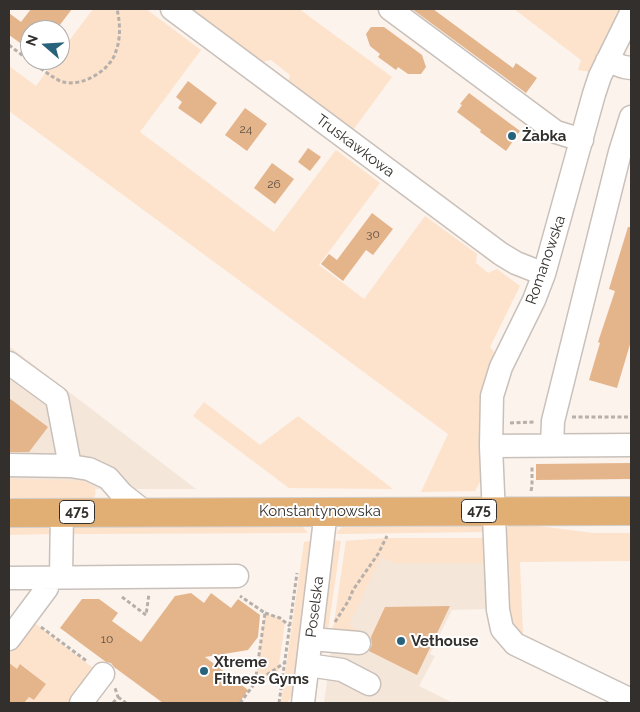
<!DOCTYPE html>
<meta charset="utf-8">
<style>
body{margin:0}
#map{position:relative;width:640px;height:712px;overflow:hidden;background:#fcf3ec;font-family:Raleway,sans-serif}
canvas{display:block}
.frame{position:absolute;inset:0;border:10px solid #322f2c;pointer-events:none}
.north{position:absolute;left:20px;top:20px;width:50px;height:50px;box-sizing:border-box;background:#fff;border:1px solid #adacab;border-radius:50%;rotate:289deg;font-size:14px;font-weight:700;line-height:20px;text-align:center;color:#322f2c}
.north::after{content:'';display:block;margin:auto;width:18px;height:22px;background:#28637b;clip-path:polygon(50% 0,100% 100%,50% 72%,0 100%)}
</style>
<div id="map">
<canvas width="640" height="712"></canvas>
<div class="frame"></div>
<div class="north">N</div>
</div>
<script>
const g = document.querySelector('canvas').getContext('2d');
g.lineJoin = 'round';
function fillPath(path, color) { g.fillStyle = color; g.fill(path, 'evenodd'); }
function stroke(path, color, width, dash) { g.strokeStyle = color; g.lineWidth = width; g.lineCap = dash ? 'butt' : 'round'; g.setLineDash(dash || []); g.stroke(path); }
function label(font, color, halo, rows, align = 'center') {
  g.font = font + ' Raleway,sans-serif'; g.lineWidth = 4; g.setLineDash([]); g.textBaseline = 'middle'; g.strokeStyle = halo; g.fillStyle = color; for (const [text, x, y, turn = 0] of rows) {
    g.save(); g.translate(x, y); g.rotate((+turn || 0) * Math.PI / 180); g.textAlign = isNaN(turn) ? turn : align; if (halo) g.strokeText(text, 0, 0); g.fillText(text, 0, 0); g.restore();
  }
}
fillPath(new Path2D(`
 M9,346L196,489H9Z
 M389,538H486L489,609L452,610L430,654L435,656L419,686L453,703H324L346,541Z`), '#f5e6da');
fillPath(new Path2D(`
 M93,9H146L201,50L140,132L274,232L336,150L380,183L319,265L364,299L425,216L477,254L476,263L488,273L497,269L520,286L490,347L497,356L482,475L480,482L475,491L421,492L448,434L9,111V66L36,86L55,60H60V53Z
 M191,9H299L392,77L353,130L288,82L290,75L271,60L262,62Z
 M514,9H621L591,72L578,70L581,60Z
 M204,402L260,445L298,416L393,489L289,488L193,416Z
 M9,479L83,481C94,485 100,490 92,501L9,503Z
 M9,520L47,526L52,534L9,535Z
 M82,522H297L303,527L308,533L68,534L74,527Z
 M480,523L484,526L486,530L483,532L338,534L336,533L344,525Z
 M513,525H530L593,533H631V561L520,562L523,634L514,627L508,621L505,529L509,526Z
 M389,538H486L487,563H394L381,557L349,625L358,630L354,633L331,632L334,623L346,541Z
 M333,540L341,541L328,630L324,627L322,621Z
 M310,541L312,542V546L292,695C290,700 287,705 281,702L304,542Z
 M265,613L280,618L285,622L276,687L257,672Z
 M33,622L93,668L94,675L73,703H24L29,697L34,700L46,684L21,664L17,669L9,671V644Z`), '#fde2cc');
fillPath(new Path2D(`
 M31,9H72L56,30H30V50L9,35V13L21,22Z
 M412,9H433L513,68L516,63L537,78L526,93Z
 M371,27H384L422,55L426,67L421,74H408L398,67L396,70L378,57L380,54L370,46L366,34Z
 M188,81L217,103L201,124L178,108L182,102L176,97Z
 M469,93L520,131L506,151L480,132L481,130L457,112L462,105L460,104Z
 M245,108L267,124L247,151L225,135Z
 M308,148L321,157L310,171L298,162Z
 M272,163L294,179L275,204L254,188Z
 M372,213L393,229L373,255L366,250L343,281L321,264L329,254L337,260Z
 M628,227H631V341L617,388L589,380L600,343L598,342L615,291L609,289Z
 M9,398L48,427L29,452H9Z
 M631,463V479L536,480V464Z
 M191,593L204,603L211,593L231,608L238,599L260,615L258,637L248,650L205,657L248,690L239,703H163L114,667L111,663L106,662L60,628L82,599H99L118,613L112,621L141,642L175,596Z
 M450,606L417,675L369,651L372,645L371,637L385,607Z
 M9,663L17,669L20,664L46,684L34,700L29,697L24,703H9Z`), '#e4b48b');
const minor = new Path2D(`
 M172,9L501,254L516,263L544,274
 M390,9L556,132L582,140
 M631,13L600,76L594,94L544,274L534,300L501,367L492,396L491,446L498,610L502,629L515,644L631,700
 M607,61L624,67L631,68
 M9,363L57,398L70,466
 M552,445L553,421L600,232L620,152L631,117
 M491,446L631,445
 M9,465L70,466L89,469L108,478L122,494L145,512
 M61,577L62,512
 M9,578L237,576
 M9,639L47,588V578
 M311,639L359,643
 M308,665L342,670L369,684
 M81,703L103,674
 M303,703L326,511`);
const major = new Path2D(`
 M9,513L631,511`);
stroke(minor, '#c9c0ba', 25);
stroke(major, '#d2d1d1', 30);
stroke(new Path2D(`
 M9,45C23,56 38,67 53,77C56,78 60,82 63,82C83,87 111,70 116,51C121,38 120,22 117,9
 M572,417H631
 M510,423L534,422
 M531,491L532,486V465
 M122,597L146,615L149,594
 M265,613L280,618L290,626
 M335,622L349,600L353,590L378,554L387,536
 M41,627L88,662
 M256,682L286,662
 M118,697L126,703
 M113,703L118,697L115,688
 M240,703L255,683L265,613L240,596
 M279,703L297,573`), '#b7b0aa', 3, [4, 2.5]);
stroke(minor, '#fff', 22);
stroke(major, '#e1ae73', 28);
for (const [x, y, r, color] of [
 [512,136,5,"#28637b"],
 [401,641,5,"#28637b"],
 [204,671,5,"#28637b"]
]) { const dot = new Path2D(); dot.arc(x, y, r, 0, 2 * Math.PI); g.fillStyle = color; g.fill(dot); stroke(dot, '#fff', 2); }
label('12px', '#5e5044', null, [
 ["24",246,129],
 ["26",274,184],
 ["30",373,234],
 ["10",107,639]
]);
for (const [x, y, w] of [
 [479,511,35],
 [77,512,35]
]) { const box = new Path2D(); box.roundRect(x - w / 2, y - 11.5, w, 23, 4); g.fillStyle = '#fff'; g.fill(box); stroke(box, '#322f2c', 1); }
label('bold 14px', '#322f2c', null, [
 ["475",479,511],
 ["475",77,512]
]);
label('bold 15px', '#322f2c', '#fff', [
 ["Żabka",522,136],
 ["Vethouse",411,641],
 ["Xtreme",214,662],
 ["Fitness Gyms",214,679]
], 'left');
label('15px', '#322f2c', '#fff', [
 ["Truskawkowa",355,146,37],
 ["Romanowska",546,260,-71],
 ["Konstantynowska",320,511],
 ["Poselska",315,607,-83]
]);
</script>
